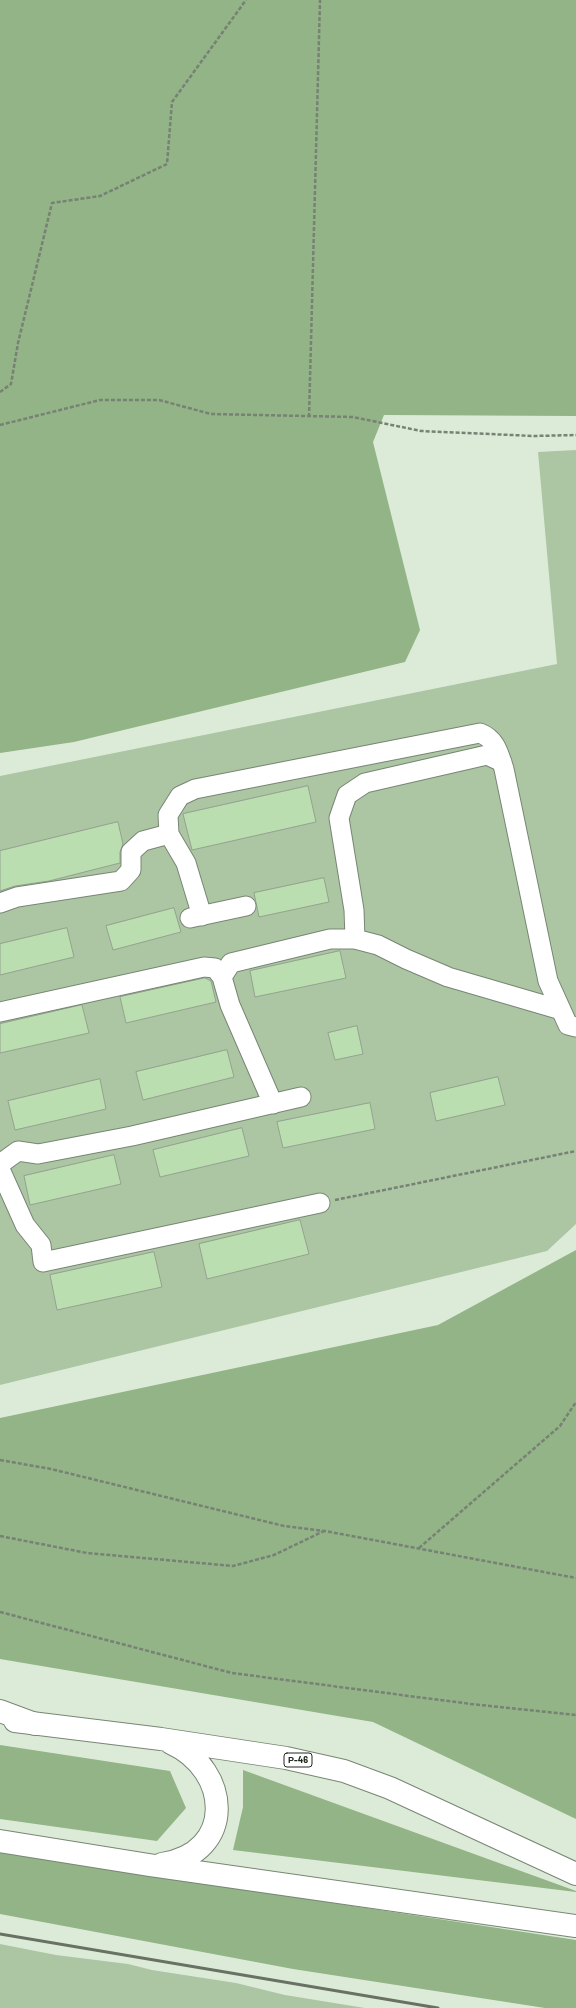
<!DOCTYPE html>
<meta charset="utf-8">
<style>
body{margin:0}
canvas{display:block;background:#dcebd7}
</style>
<canvas width="576" height="2008"></canvas>
<script>
const g = document.querySelector('canvas').getContext('2d');
g.lineJoin = 'round';
function fillPath(path, color) { g.fillStyle = color; g.fill(path, 'evenodd'); }
function stroke(path, color, width, dash) { g.strokeStyle = color; g.lineWidth = width; g.lineCap = dash ? 'butt' : 'round'; g.setLineDash(dash || []); g.stroke(path); }
function label(font, color, halo, rows, align = 'center') {
  g.font = font + ' Barlow,sans-serif'; g.lineWidth = 4; g.setLineDash([]); g.textBaseline = 'middle'; g.strokeStyle = halo; g.fillStyle = color; for (const [text, x, y, turn = 0] of rows) {
    g.save(); g.translate(x, y); g.rotate((+turn || 0) * Math.PI / 180); g.textAlign = isNaN(turn) ? turn : align; if (halo) g.strokeText(text, 0, 0); g.fillText(text, 0, 0); g.restore();
  }
}
fillPath(new Path2D(`
 M576,450V1224L547,1251L0,1385V776L557,664L538,452Z
 M0,1944L56,1955L128,1964L152,1970L236,1983L285,1995L365,2008H0Z`), '#acc6a4');
fillPath(new Path2D(`
 M0,0H576V416L384,415L373,442L420,630L405,662L74,742L0,753Z
 M576,1250V1819L373,1722L0,1659V1418L438,1325Z
 M0,1745L170,1771L186,1808L157,1841L0,1819Z
 M243,1770L576,1891V1892L233,1850L243,1807Z
 M0,1852L576,1940V2008H545L293,1969L0,1914Z`), '#92b487');
const building = new Path2D(`
 M308,786L316,822L192,850L183,814Z
 M118,822L123,844L120,852V863L49,881L15,886L0,891V851Z
 M324,878L329,902L259,917L254,893Z
 M174,908L181,932L113,950L106,926Z
 M67,928L74,957L0,975V944Z
 M340,951L346,978L255,997L250,971Z
 M205,978L211,981L216,1002L126,1023L120,997Z
 M82,1005L89,1033L0,1053V1024Z
 M357,1026L363,1054L335,1060L328,1033Z
 M227,1050L234,1077L143,1100L136,1072Z
 M498,1077L505,1105L436,1121L430,1093Z
 M100,1079L106,1109L15,1130L8,1101Z
 M370,1103L375,1129L283,1148L277,1122Z
 M242,1128L249,1156L160,1177L153,1150Z
 M114,1155L121,1184L30,1205L24,1176Z
 M300,1220L309,1254L207,1279L199,1244Z
 M154,1252L162,1287L57,1310L50,1275Z`);
fillPath(building, '#badeaf');
stroke(building, '#94a290', 1);
const minor = new Path2D(`
 M0,903L17,897L121,881L131,870V852L143,841L169,834
 M202,916L186,863L169,834L168,815L180,796L195,789L480,733C496,739 499,754 504,769L548,981L568,1025L576,1027
 M190,918L246,906
 M355,939L354,910L339,818L347,795L365,783L487,755L502,762
 M222,977L231,963L330,939H355L378,945L406,959L448,977L561,1010
 M0,1012L204,967L215,968L222,977L230,1005L273,1104
 M0,1164L18,1151L38,1154L132,1136L301,1097
 M0,1169L25,1225L41,1245L43,1262L320,1203`);
const major = new Path2D(`
 M15,1721L161,1739L286,1758L344,1771L390,1788L576,1874
 M0,1841L149,1865L576,1926
 M162,1864C236,1853 231,1770 171,1743`);
const highway = new Path2D(`
 M0,1711L35,1724`);
stroke(minor, '#788674', 21);
stroke(major, '#788674', 24);
stroke(highway, '#788674', 24);
stroke(new Path2D(`
 M0,392L11,384L18,343L52,203L100,196L167,164L172,102L246,0
 M309,417L320,0
 M0,425L100,400H159L211,414L353,417L421,431L534,436L576,435
 M335,1200L576,1151
 M0,1460L51,1469L284,1526L325,1531L576,1578
 M0,1536L87,1553L233,1566L274,1555L324,1531
 M419,1548L560,1426L576,1402
 M0,1612L232,1673L471,1704L576,1715`), '#778174', 2.5, [4, 2]);
stroke(minor, '#fff', 19);
stroke(major, '#fff', 22);
stroke(highway, '#fff', 22);
stroke(new Path2D(`
 M0,1934L438,2008`), '#687164', 3);
for (const [x, y, w] of [
 [298,1760,28]
]) { const box = new Path2D(); box.roundRect(x - w / 2, y - 7, w, 14, 3); g.fillStyle = '#fff'; g.fill(box); stroke(box, '#21271f', 1); }
label('bold 9px', '#21271f', null, [
 ["Р-46",298,1760]
]);
</script>
